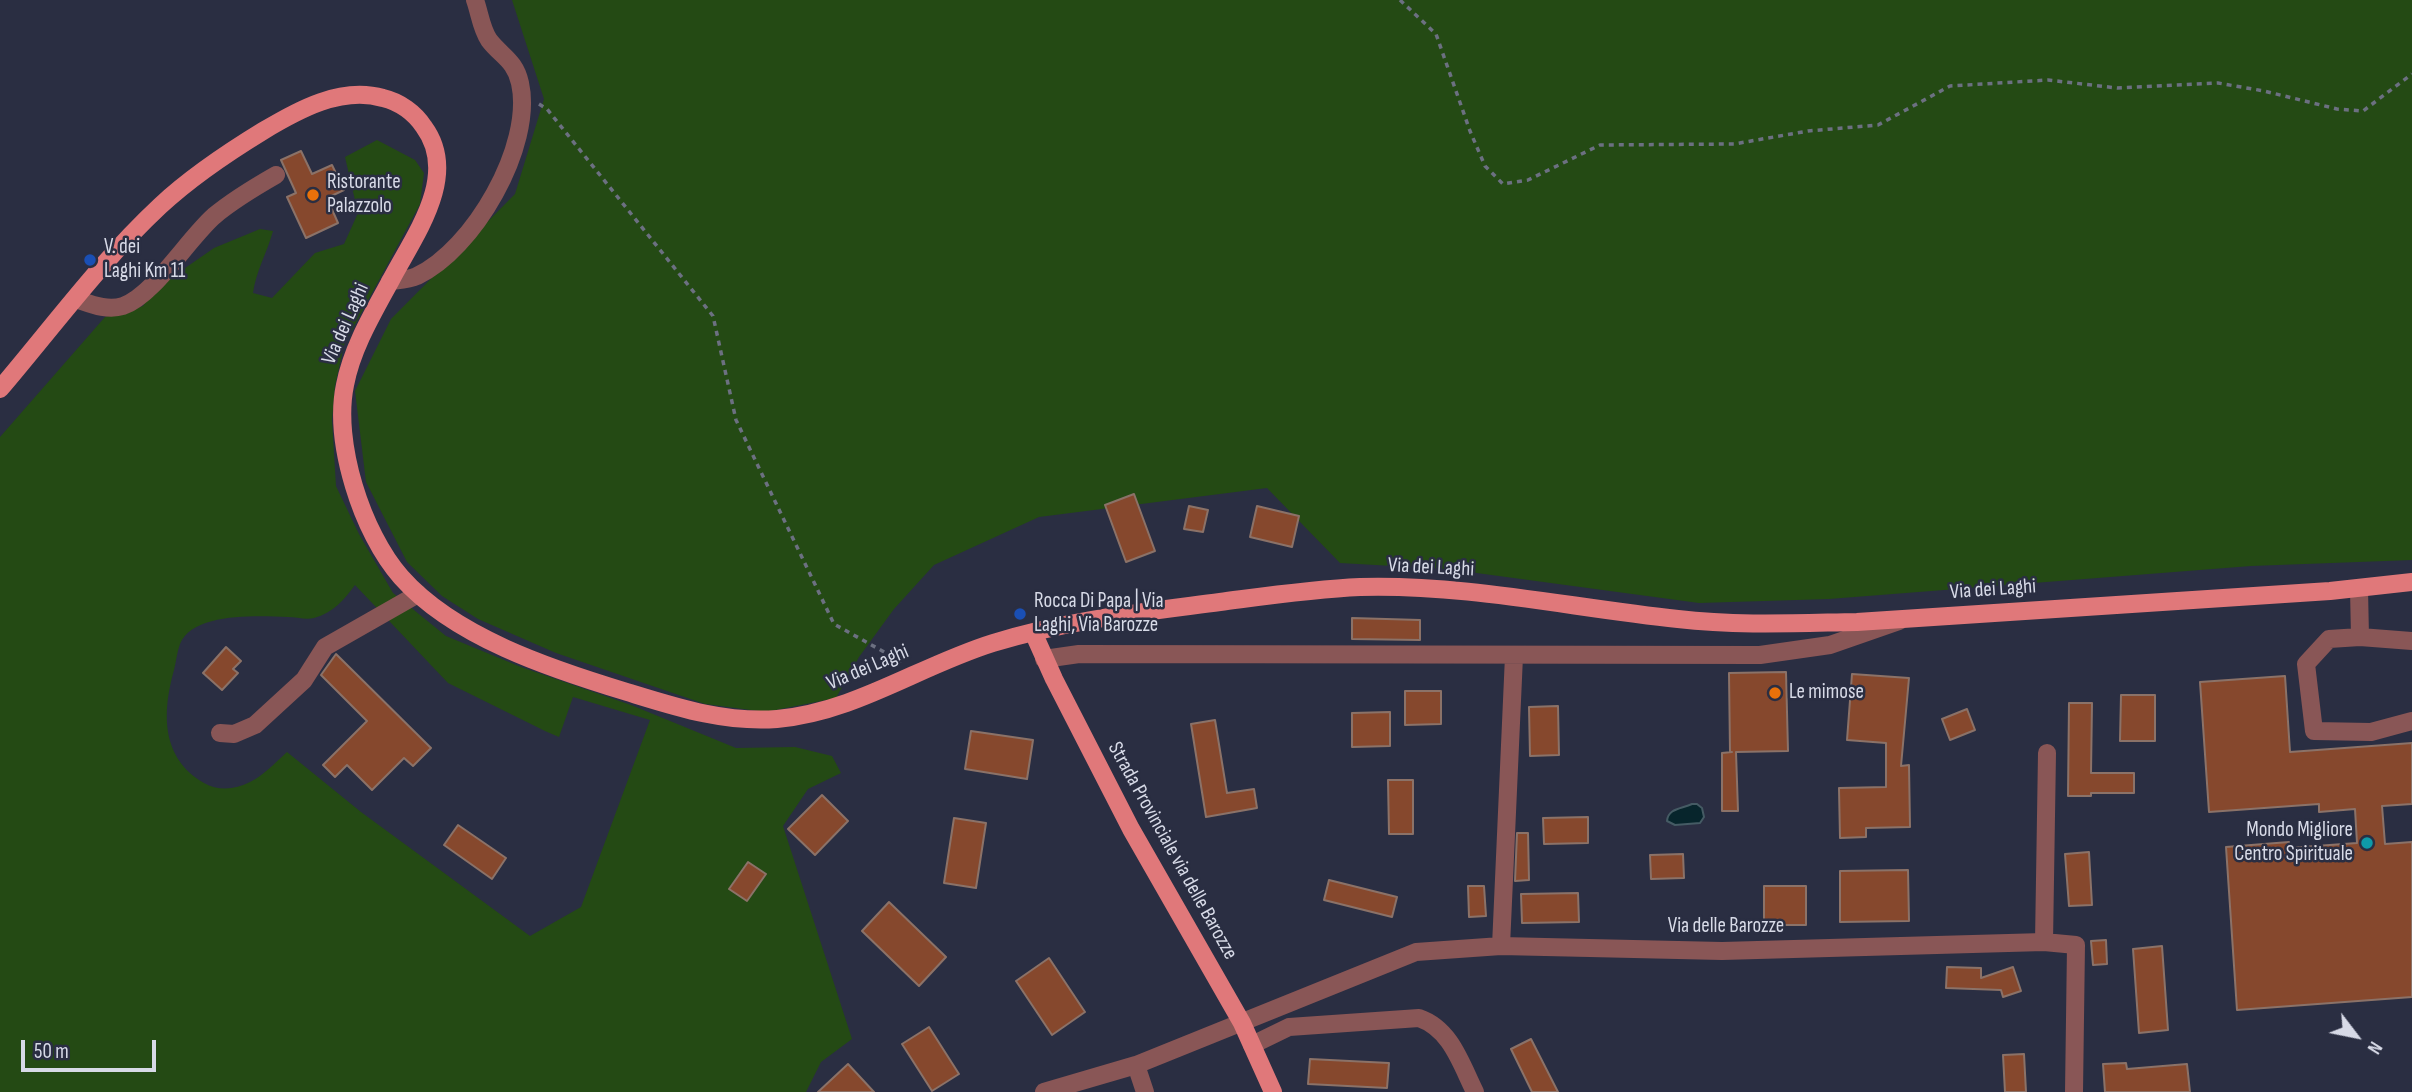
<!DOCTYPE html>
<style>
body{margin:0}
#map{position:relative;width:2412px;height:1092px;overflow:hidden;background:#2a2e42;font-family:"Sofia Sans Condensed",sans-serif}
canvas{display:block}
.north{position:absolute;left:2321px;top:1001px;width:70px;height:70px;-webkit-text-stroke:5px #2a2e42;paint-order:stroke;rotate:122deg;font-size:19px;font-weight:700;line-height:28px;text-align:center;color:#d7dae7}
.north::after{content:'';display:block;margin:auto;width:24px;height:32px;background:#d7dae7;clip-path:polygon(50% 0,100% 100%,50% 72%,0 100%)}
.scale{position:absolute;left:21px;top:1040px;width:135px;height:32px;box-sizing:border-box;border:4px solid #d7dae7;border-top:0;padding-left:9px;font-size:21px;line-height:24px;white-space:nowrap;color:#d7dae7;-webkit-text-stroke:5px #2a2e42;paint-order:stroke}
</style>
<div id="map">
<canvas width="2412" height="1092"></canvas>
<div class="north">N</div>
<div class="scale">50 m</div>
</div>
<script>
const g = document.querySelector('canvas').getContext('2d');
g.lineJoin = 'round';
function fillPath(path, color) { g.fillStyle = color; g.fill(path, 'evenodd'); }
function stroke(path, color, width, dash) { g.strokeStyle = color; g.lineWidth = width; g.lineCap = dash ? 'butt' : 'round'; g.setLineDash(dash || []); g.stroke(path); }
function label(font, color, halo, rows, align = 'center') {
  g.font = font + ' "Sofia Sans Condensed",sans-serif'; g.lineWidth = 5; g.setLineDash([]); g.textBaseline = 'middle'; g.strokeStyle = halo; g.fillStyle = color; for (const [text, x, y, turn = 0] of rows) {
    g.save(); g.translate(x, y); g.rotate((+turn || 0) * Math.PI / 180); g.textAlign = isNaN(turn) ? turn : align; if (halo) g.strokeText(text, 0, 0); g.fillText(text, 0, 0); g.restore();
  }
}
fillPath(new Path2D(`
 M512,0H2412V560L2251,566L1829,599L1699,603L1447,569L1340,563L1267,488L1039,517L934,565L894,609L859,657L836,698L766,712L705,704L556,653L478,619L442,596L407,562L366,482L355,391L391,319L515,194L544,99Z
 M377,140L415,160L424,173L420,204L344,345L335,386L332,420L336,486L359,534L393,593L446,636L521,667L631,705L736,748L795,747L832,756L841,773L808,789L783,826L852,1039L821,1062L806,1092H0V437L105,317L143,306L152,291L214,248L260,229L273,231C267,253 256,271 253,293L272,298L315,253L344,244L358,213L345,157ZM355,585L448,683L545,731L559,737L573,697L650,720L581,907L530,936L361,812L287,752C275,763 264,775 250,782C235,790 218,791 204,783C161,758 162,713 174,670C176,662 177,652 180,644C193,612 258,616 288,617C296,617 306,620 314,618C333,613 344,600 355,585Z`), '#244a14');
const water = new Path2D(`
 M1692,804H1697L1702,808L1704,817L1700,823L1675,825L1667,821C1668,808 1682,809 1692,804Z`);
fillPath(water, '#07252c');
stroke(water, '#455b64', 2);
const building = new Path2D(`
 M301,151L312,174L332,165L344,190L327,198L338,223L306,238L287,197L296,193L281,160Z
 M1134,494L1155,551L1126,562L1105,505Z
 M1189,506L1208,510L1203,532L1184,529Z
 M1257,506L1299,516L1292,547L1250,537Z
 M1352,618L1420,620V640L1352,639Z
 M226,647L241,661L233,669L238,673L222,690L203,673Z
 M336,654L431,748L413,766L404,758L372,790L347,765L335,777L323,765L367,721L321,675Z
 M1786,672L1788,751L1736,752L1738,811H1722V753L1732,752H1730L1729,673Z
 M1852,674L1909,678L1901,766L1909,765L1910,827L1866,828V837L1840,838L1839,788L1886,787V743L1847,740Z
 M2285,676L2290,752L2412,743V804L2382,806L2385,844L2412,842V997L2237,1010L2226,847L2289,842V848L2357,843L2355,809L2319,812V804L2209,812L2200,682Z
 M1405,691H1441V724L1405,725Z
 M2121,695H2155V741H2120Z
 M2069,703H2092L2091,773H2134V793H2091V796H2068Z
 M1558,706L1559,755L1530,756L1529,707Z
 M1967,709L1975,730L1950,740L1942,719Z
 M1390,712V746L1352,747V713Z
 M1215,720L1227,793L1254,789L1257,808L1206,817L1191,724Z
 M971,731L1033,740L1027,779L965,769Z
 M1388,780H1413V834H1389Z
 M822,795L848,821L815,855L788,829Z
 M1588,817V843L1544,844L1543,818Z
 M954,818L986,823L976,888L944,883Z
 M458,825L506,858L492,879L444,845Z
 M1517,833H1528L1529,880L1515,881Z
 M2089,852L2092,905L2069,906L2065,854Z
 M1683,854L1684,878L1651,879L1650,855Z
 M748,862L766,874L747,901L729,889Z
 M1908,870L1909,921L1840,922V871Z
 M1329,880L1397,897L1392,917L1324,900Z
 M1468,886H1484L1486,916L1469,917Z
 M1764,886H1806V925H1764Z
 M1578,893L1579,922L1522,923L1521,894Z
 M889,902L946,957L919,986L862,931Z
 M2106,940L2107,964L2093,965L2091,941Z
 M2162,946L2168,1030L2139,1033L2133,949Z
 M1049,958L1085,1012L1052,1035L1016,981Z
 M1947,967L1981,968V978L2013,967L2021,991L2003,997L2001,990L1946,988Z
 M929,1027L959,1074L932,1091L902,1044Z
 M1531,1039L1558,1092H1532L1511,1049Z
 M2024,1054L2026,1092H2005L2003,1055Z
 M1310,1059L1389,1063L1387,1088L1308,1084Z
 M2126,1063L2127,1069L2187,1064L2190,1092H2105L2103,1064Z
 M848,1064L874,1092H818Z`);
fillPath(building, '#86482d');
stroke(building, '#8b7268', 2);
stroke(new Path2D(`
 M1400,0L1436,34L1470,131L1485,166L1503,184L1528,180L1600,145L1734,144L1808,131L1878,125L1950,86L2048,80L2117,88L2218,83L2264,91L2337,109L2363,111L2412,74
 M539,104L547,109L713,316L736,420L834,624L902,662`), '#6c7081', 3.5, [5, 5]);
stroke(new Path2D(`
 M390,281C399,280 409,280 417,276C473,250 534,146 520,83C515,60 501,56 489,40C481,28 480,14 475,0
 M76,299C91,304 107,311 123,306C153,296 188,239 214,216C233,200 255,187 276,175
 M2359,589L2360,637
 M2412,641L2360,637L2329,639L2306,664L2314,731L2371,732L2412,721
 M1044,659L1079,654L1760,655L1830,645L1899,621
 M220,733L234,734L255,725L304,680L325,647L418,594
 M2044,942L2047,753
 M1501,946L1514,656
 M1252,1045L1289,1027L1419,1018C1451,1029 1461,1064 1475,1092
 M1044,1092L1136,1065
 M1145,1092L1136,1065L1416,952L1501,946L1722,951L2044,942L2076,945L2074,1092`), '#895656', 18);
stroke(new Path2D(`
 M0,389C52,328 101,261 160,206C191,177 227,153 263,131C298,110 341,86 383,98C400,102 415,113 424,127C460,176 414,236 391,280C373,313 352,348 345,385C333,442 362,533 401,577C454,637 551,669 627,692C676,707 724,723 777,719C855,712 919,666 993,643C1066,620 1144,612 1220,602C1266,596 1313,589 1360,587C1467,584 1572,608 1678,619C1738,626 1798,623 1857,622L2330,591L2412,582
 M1033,632L1054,679L1131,829L1242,1023L1273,1092`), '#e0787a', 18);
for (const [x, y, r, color] of [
 [313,195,7,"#e8710a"],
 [90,260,7,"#1a4fb4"],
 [1020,614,7,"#1a4fb4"],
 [1775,693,7,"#e8710a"],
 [2367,843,7,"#0f9aa8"]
]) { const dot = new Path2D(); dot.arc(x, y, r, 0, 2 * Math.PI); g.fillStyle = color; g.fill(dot); stroke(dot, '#2a2e42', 2.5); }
label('21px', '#d7dae7', '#2a2e42', [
 ["Ristorante",327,183],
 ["Palazzolo",327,207],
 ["V. dei",104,248],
 ["Laghi Km 11",104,272],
 ["Rocca Di Papa | Via",1034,602],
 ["Laghi, Via Barozze",1034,626],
 ["Le mimose",1789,693],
 ["Mondo Migliore",2353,831,"right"],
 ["Centro Spirituale",2353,855,"right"]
], 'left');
label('21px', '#d7dae7', '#2a2e42', [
 ["Via dei Laghi",346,324,-66],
 ["Via dei Laghi",1431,568,3],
 ["Via dei Laghi",1993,590,-4],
 ["Via dei Laghi",868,668,-23],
 ["Strada Provinciale via delle Barozze",1172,851,61],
 ["Via delle Barozze",1726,927]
]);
</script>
